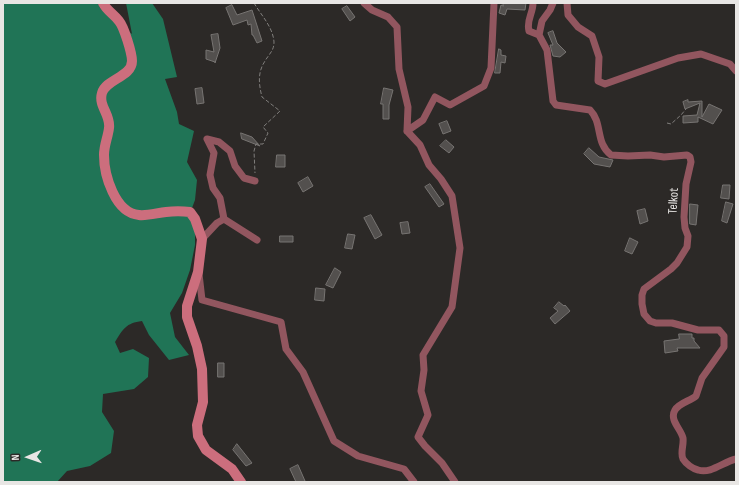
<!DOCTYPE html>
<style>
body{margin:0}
#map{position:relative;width:739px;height:485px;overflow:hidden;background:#2c2927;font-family:"Sofia Sans Condensed",sans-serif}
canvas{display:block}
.frame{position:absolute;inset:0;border:4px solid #e8e6e4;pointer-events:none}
.north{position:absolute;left:8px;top:437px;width:40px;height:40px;-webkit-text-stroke:3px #2c2927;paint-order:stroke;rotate:268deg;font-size:11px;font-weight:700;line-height:16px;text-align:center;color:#e8e6e4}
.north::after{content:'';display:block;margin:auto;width:14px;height:18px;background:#e8e6e4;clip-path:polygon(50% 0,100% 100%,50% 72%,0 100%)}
</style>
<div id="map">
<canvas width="739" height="485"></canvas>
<div class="frame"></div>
<div class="north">N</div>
</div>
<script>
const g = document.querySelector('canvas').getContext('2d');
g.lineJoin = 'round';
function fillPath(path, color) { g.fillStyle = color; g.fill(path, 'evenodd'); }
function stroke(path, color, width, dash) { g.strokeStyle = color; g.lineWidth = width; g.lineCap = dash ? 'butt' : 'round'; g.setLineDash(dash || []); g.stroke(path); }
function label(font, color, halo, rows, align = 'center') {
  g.font = font + ' "Sofia Sans Condensed",sans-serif'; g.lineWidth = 3.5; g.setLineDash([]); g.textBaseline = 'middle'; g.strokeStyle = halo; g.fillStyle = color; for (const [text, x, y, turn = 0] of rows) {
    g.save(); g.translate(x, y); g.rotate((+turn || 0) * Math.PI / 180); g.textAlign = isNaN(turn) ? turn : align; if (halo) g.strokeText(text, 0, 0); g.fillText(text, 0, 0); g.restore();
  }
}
fillPath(new Path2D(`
 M3,3H98L100,8L132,34L126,3H152L163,19L177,77L165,79L177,112L179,124L194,131L187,162L197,180L195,200L189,216L195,231V245L190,270L182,293L170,313L175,337L189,355L169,360L149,335L142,321C126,323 123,329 115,342L120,353L133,349L149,358L148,377L134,389L103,394L102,412L114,431L111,453L90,466L67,471L57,482H3Z`), '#207456');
const building = new Path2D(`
 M503,3H526L525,10L507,9L505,15L499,13L501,5L503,6Z
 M232,5L237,15L252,10L262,41L257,43L253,35H252L251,24L248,25L247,20L233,25L226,8Z
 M347,6L355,17L350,21L342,9Z
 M553,31L557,43L566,52L560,57L553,56L550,45H553L548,33Z
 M218,34L220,48L215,63V62L206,59V50L214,52L211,35Z
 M499,49L501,50V55L506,56L505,63L501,62L500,73H495Z
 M202,88L204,103L197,104L195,89Z
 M384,88L393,90L389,105V119H383V104H381Z
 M688,100V102L702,101V117L709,104L722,110L713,124L698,117V122L683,123V116L697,115L700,103L685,109L683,102Z
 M447,121L451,131L443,134L439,124Z
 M241,133L252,137L260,146L242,139Z
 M446,140L454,147L449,153L440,146Z
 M589,148L599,157L613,160L610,167L594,164L584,154Z
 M277,155H285V167H276Z
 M308,177L313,186L303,192L298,183Z
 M430,184L444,204L439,207L425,187Z
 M723,185H730L729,199L721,198Z
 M726,202L733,204L727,223L722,221Z
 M690,204L698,205L696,225L690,224Z
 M645,209L648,221L640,224L637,211Z
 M371,215L382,235L375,239L364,218Z
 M408,222L410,233L402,234L400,223Z
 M348,234L355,235L352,249L345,248Z
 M280,236H293V242H280Z
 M630,238L638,242L632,254L625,251Z
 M335,268L341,272L333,288L326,285Z
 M316,288L325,289L324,301L315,300Z
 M559,302L564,306L565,305L570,311L555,324L550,318L558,311L554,308Z
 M679,334H692V338H694V341L700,348H677L678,351L665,353L664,341L679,339Z
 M218,363H224V377H218Z
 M237,444L252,463L246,466L233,450Z
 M298,465L305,481L302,482H296L290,469Z`);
fillPath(building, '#53504e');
stroke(building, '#777472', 1);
stroke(new Path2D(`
 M254,3C261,15 273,27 274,42C274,51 269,54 265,61C257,73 259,85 262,97L280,111L263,127L268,133L263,144H256L254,151L255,173
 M667,123L671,124L681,115L686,109`), '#817f7d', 1, [4, 2]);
stroke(new Path2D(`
 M364,3L372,10L388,17L397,27L399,69L408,107L407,131
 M533,3C533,14 526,20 529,31L539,35L547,50L553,101L556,105L590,110C603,123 595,143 611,155L628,156L650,155L664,157L687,155L690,157L691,162L686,184L684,217L685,228L688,236L687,247L677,263L671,269L644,289L642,295V304L644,314L650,321L656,323H672L698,330H719L724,336V347L702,378L696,396C690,401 679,403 675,410C669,420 681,429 683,438C684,445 680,453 683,459C686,464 693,469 698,470C711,474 723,462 736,459
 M567,3L568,15L578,27L592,36L599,57L598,81L605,84L678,58L701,54L730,64L736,71
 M539,35L542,21L550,10L553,3
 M224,219L257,240
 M202,239L217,223L224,219L220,198L213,188L210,175L214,153L207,139L219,142L230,151L235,166L244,178L255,181
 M199,274L202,300L281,322L286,349L303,372L334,441L358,456L404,469L414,482
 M455,482L442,463L425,446L418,437L428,415L421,391L424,370L423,355L452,307L460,248L452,196L441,179L429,165L420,145L407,131L423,120L435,97L450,105L484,86L491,68L494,3`), '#92565f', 7);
stroke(new Path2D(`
 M103,3C107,11 114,14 119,21C124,27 132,53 132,61C132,77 106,79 102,93C98,106 111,115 109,128C108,137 104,145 104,155C104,175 115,213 139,215C147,216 157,213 166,212C174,211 182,211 190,212L195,219L202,239L198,272L187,306V317L197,346L202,369L203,402L197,425L198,436L206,450L232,469L241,482`), '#cc6e7d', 10);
label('13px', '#e8e6e4', '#2c2927', [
 ["Telkot",674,201,-87]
]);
</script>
